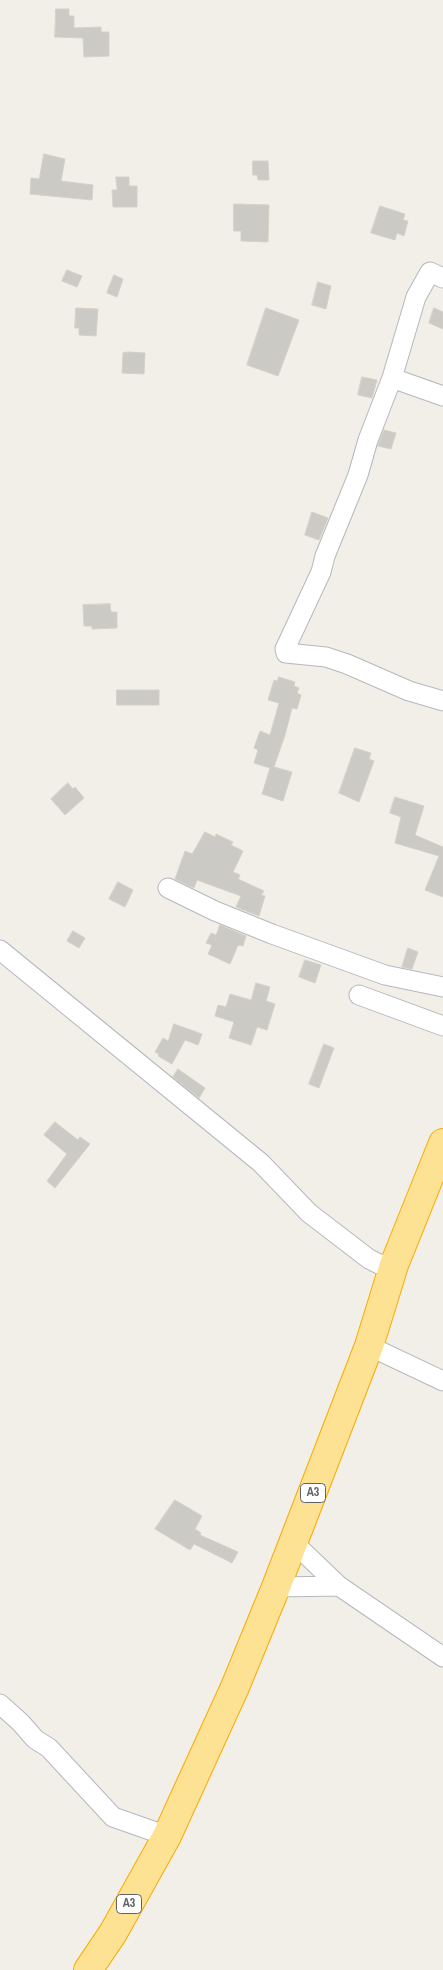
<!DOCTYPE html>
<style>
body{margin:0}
canvas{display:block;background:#f1efe8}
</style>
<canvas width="443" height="1970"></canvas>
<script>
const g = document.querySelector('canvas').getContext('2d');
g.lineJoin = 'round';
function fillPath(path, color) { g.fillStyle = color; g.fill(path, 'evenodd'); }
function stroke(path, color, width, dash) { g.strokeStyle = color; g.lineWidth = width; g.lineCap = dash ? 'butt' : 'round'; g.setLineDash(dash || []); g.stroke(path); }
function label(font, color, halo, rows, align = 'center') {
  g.font = font + ' "Archivo Narrow",sans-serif'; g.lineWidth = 4.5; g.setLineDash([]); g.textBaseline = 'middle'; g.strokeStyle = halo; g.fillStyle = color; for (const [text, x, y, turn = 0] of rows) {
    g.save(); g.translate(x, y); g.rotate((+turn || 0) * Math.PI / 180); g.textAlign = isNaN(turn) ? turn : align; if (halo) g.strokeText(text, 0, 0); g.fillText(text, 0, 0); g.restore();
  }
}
const building = new Path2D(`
 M56,9H69V16H74V28L101,27V32H109V56L84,57L83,38L55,37Z
 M44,154L65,159L61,181L93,185L92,200L30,194L31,178L39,179Z
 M253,161H268L269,180H258L257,175H253Z
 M116,177H129V186H137V207H113L112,190H117Z
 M234,204L269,205L268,242L241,241V231H234Z
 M380,206L405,214L403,220L408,221L404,236L397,233L395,240L371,233Z
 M67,270L82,276L77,287L62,281Z
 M114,275L123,279L117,297L107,293Z
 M318,282L331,286L326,309L312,305Z
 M76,308L98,309L96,336L79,335V328H75Z
 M266,308L299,320L278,376L247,365Z
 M434,308L443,312V329L429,323Z
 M129,352L145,353L144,374L122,373L123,353Z
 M362,377L377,380L372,398L358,395Z
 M384,430L396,433L391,449L378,446Z
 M312,512L328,518L319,540L305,535Z
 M110,604L111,612H117V628L92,629V626H84L83,605Z
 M279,677L295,682L294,686L299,688L297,693L301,695L297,709L292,708L285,735L274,767L292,772L283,801L262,794L270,768L254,763L258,750L254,748L260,731L270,735L279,703L268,700L274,680L277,681Z
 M117,690H159V705H117Z
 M355,748L371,753L369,759L374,761L359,802L339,793Z
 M68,783L73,789L75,787L84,798L65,815L51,799Z
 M395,797L424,806L415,835L443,847V897L425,890L439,856L395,843L401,817L390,813Z
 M205,832L215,837L216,834L233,842L231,845L243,851L233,872L240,875L238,879L264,891L261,895L265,896L259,916L236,907L241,896L197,880L194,888L175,879L185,851L192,854Z
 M118,882L133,890L125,907L109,899Z
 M220,925L246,936L243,946L238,945L230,964L208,954L212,945L206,943L211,933L216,935Z
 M73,931L85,938L79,948L67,941Z
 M408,948L418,952L412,969L402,967Z
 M305,960L321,965L315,983L299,977Z
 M256,983L270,987L266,1001L275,1004L267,1030L257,1027L251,1045L229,1038L234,1022L215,1016L218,1005L226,1007L230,994L251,1000Z
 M174,1024L202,1034L198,1045L185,1040L172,1064L158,1056L159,1054L155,1052L163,1038L168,1041Z
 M324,1044L334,1048L319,1088L309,1084Z
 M178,1069L205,1088L199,1098L173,1077Z
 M55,1122L78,1140L80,1137L90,1144L55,1188L47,1181L67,1154L44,1135Z
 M175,1500L202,1516L195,1529L201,1533L200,1535L238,1552L232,1563L194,1544L190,1550L155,1529Z`);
fillPath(building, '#cccac5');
stroke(building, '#d6d1c6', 1);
const minor = new Path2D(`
 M443,278L430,272L416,297L392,378L368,440L358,475L325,556L321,572L285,649L286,653L326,657L347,664L409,691L443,701
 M392,378L443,396
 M168,888L215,911L272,934L385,975L443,987
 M0,950L261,1163L309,1213L369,1259L379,1264L394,1265
 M359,995L443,1026
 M369,1346L443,1381
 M294,1543L339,1586L443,1657
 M276,1587L339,1586
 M0,1704L21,1723L35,1739L49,1748L113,1817L167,1836`);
const highway = new Path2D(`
 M88,1970L113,1933L167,1836L235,1687L276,1587L369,1346L394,1265L443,1143`);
stroke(minor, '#b5b8bc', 21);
stroke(highway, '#f9ab00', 30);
stroke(minor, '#fff', 19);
stroke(highway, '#fde293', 28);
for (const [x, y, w] of [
 [313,1493,25],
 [129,1904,25]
]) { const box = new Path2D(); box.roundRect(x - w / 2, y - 9.5, w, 19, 4); g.fillStyle = '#fff'; g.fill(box); stroke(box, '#5f6368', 1); }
label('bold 12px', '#5f6368', null, [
 ["A3",313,1493],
 ["A3",129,1904]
]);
</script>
